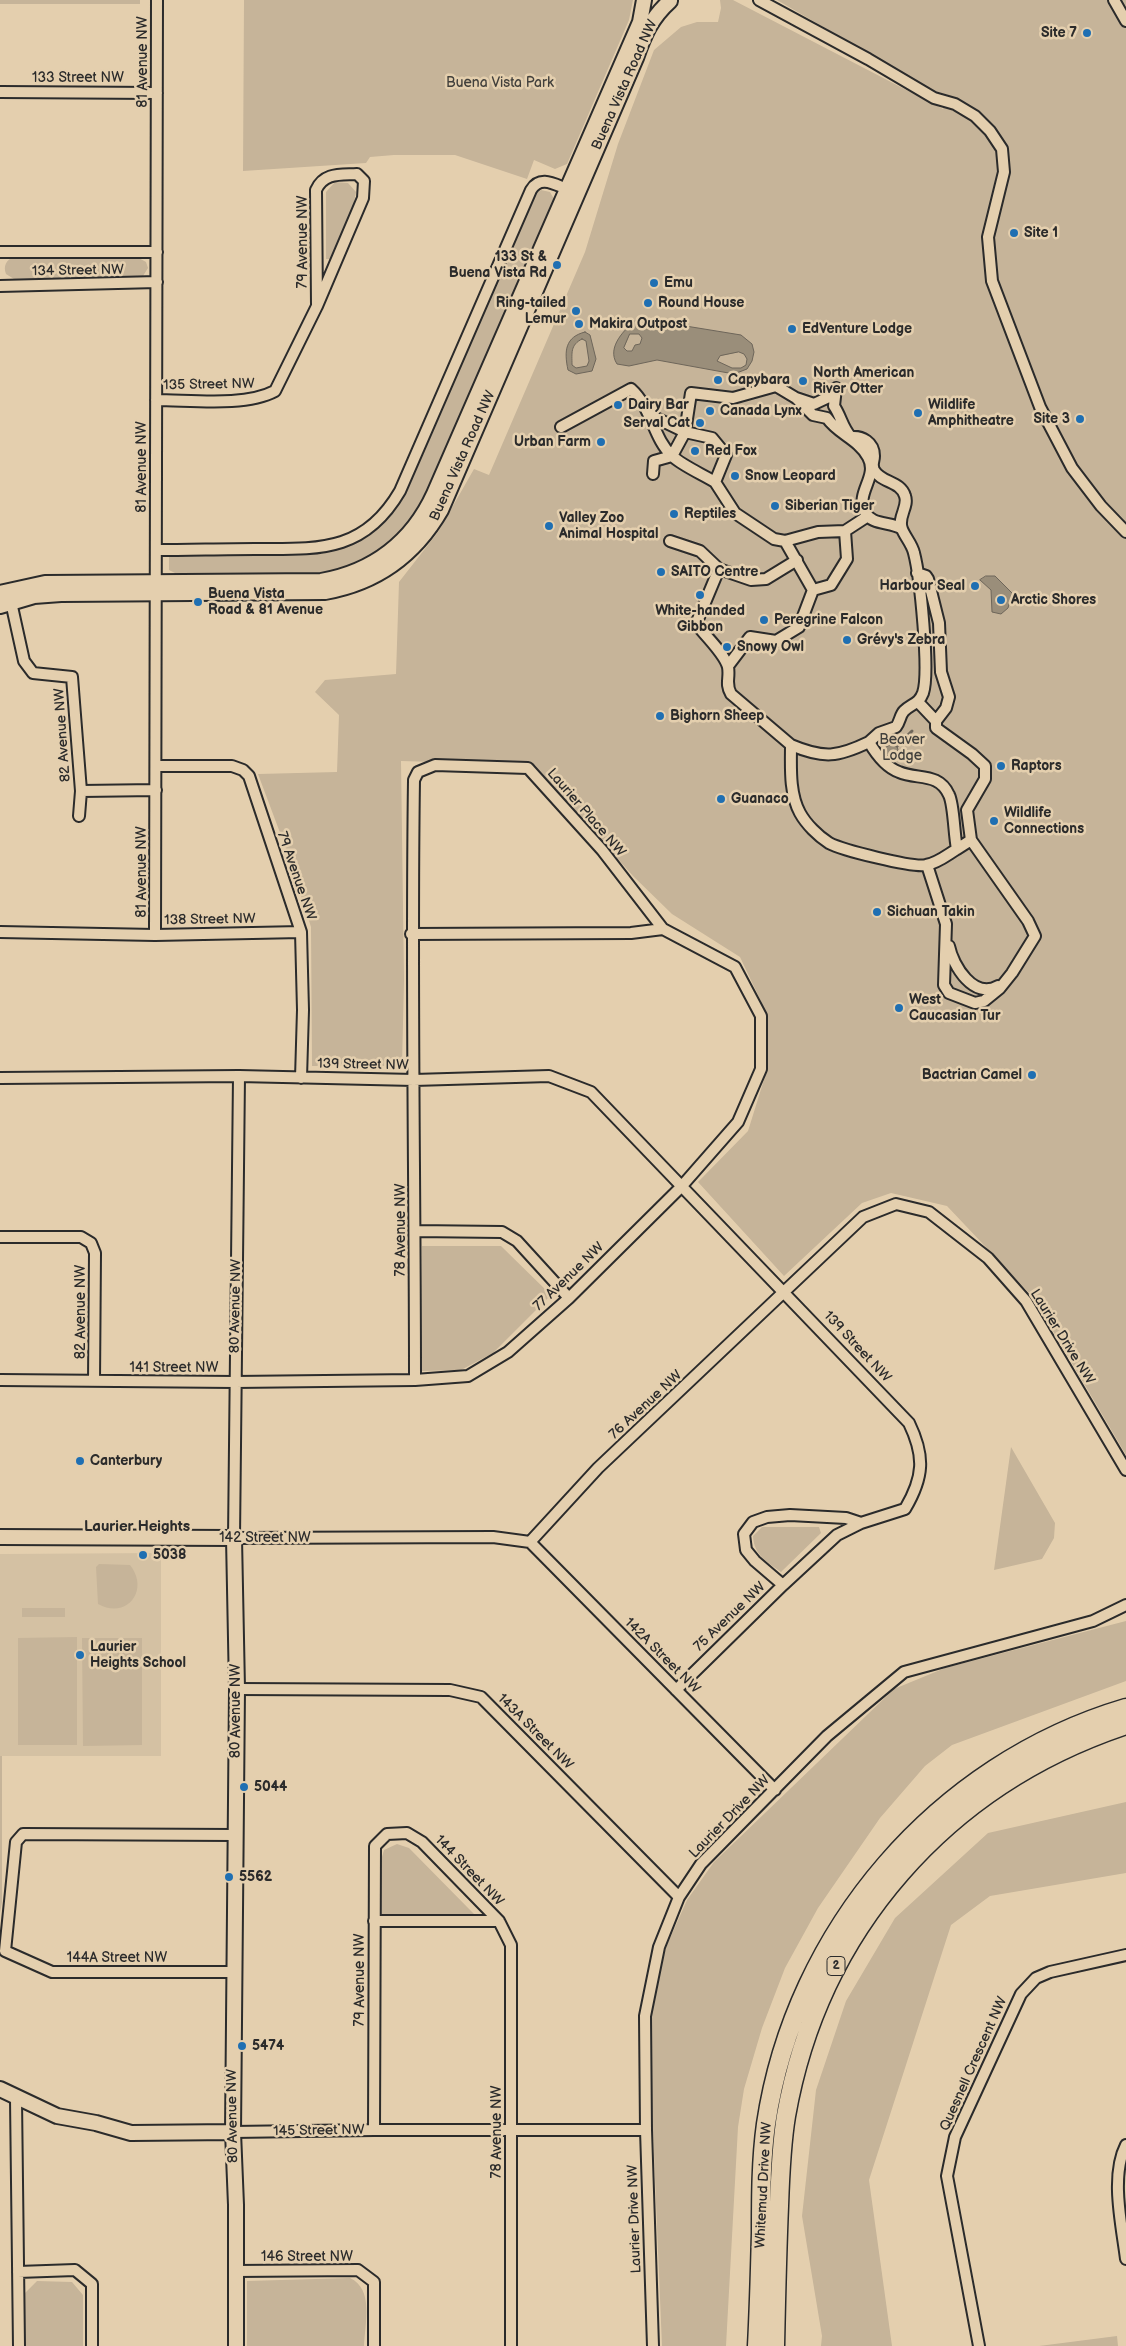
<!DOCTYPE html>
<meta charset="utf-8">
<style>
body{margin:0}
canvas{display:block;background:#e4cfae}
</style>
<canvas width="1126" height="2346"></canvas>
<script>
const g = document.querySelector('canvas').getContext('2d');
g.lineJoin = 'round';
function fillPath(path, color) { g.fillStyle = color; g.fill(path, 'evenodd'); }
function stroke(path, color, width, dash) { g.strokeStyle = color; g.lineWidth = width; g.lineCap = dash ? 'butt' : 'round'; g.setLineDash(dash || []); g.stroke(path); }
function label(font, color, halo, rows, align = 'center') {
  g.font = font + ' "Balsamiq Sans",sans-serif'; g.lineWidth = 5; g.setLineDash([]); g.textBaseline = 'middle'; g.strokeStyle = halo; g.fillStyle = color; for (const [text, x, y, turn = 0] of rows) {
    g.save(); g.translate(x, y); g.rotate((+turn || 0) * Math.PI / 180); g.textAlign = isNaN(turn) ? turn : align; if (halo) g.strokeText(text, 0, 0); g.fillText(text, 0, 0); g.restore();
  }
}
fillPath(new Path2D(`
 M161,1553V1756H0V1554Z`), '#d4c1a3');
fillPath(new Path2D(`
 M0,0H140V4H0Z
 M244,0H633L629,20L567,164L555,169L534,160L527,179L455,155H394L370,157L366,163L243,171Z
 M720,0H733L943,109L945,98L777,0H1126V1455L1033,1297L947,1206L891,1193L862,1203L784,1276L698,1182L748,1131L767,1070V1014L740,957L672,914L633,876L535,765L401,761L404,980L402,1066H312L311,927L285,846L258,774L337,772L339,715L315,692L325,680L396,674L399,582L438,532L474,469L489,475L585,252L618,144L654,50L681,27L697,22H718L721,8Z
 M335,182L348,183L356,192L353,208L332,259H326V192Z
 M541,190L550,192L554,199V205L418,514L382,552L349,569L317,576L175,577V573L169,570V556L172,555L321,554C360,545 387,525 406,490L534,195Z
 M14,257H137L146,262L148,268L143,276L138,278L14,279L6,274C3,266 6,260 14,257Z
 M422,1246H501L551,1295L493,1353L461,1370L422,1371Z
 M1011,1447L1055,1523L1054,1538L1042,1559L994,1570Z
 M762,1527H819L821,1533L781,1572C766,1561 754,1555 753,1536Z
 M99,1564L130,1565C150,1590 127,1620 98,1604L96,1567Z
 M22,1608H65V1617H22Z
 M1126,1621V1681L952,1745L925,1766L880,1818L818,1908L785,1968L762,2028L744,2089L738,2127L726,2346H662L649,2034L655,1986L667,1945L687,1900L714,1862L894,1689L945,1668Z
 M77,1637V1745H18V1638Z
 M82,1638H142V1745L83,1746Z
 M0,1756H2V1902L0,1913Z
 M1126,1802V1873L990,1896L951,1925L869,2180L892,2346H821L822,2336L802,2216L816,2090L846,2001L895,1918L988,1833Z
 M397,1844L409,1848L474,1914L380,1916L382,1857L384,1850Z
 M350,2278C374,2289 365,2323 364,2346H247V2281Z
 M37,2281L72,2282L83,2295V2346H25V2293Z
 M1117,2336L1118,2346H1039Z`), '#c6b499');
const water = new Path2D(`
 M637,319L646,320L651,328H656L661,322L741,335L752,344L754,352L752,361L747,369L734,374L657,360L629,366L617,364C606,347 625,329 637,319ZM630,334H639L642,338L640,344L635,345L632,351H627L624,348ZM739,352L744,354L747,359L746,365L741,368H732L717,361L720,356Z
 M585,332L590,335L596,359L592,371L576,374L568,370C564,351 565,337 585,332ZM582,339L586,341L589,361L587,366L576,368L572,365C572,353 570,345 582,339Z
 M986,576H995L1012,593L1008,608L1001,614L992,612L991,590L980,580Z
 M894,744L897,746L898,750L895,755L887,760L882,754V749Z`);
fillPath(water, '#9a8e7a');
stroke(water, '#6e665a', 1);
stroke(new Path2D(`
 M897,746L912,731`), '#6e665a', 3);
const street = new Path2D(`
 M759,0L868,59L934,98L955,104L975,116L990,131L1002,149L1004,172L988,237L992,281L1040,407L1072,468L1101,506L1126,532
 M1114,0L1126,21
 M0,92L157,93
 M0,252H157
 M0,286L157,282
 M836,388L834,406C841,416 842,427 851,437C862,436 874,442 874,456C874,462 871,464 874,470C881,483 901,481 905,496C909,507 897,517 902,529C905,537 912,544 914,553C920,576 930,672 923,693C919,704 911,704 904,711C900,715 900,722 896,727L879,733L869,742C876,754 885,767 899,772C917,780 939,772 949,795C954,805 954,835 957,849L971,840L967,810L985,779V766L972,754L936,728V721L946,708L949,697L941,672L939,623L928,579L926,576L917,573
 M836,388L831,396L814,404L796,398L813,415L827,418C838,434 858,439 868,457C879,477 855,492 865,512C872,526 891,521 902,529
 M156,400C191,400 245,407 275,391L317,306L363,198L364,181L357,174C341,175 324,172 316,190L317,306
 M650,415L685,432L712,438L726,455L715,482L735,513L774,539L785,541L818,532L845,531
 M561,427L631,389C652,408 653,438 672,456C683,466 702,474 715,482
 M653,474L654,461L672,456L685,432L691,393L733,398L776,386L796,398
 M670,541L700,551L719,569L751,580L766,579L797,560
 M785,541L813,590
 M156,550C189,550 222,549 255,549C318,549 364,553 400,491L531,190C540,175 554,184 567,189
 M719,569L696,624C704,634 725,654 728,667C730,678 725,684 731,694L791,745C791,766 789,793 800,813C806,824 818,836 829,843C842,850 913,868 926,865C938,863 947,855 957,849
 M11,602L24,661L33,673L72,677L81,791L79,816
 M728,666L750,637L776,641L799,627L813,590L831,585L847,559L845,531L868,516
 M918,702L936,721
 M791,745C824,759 838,757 869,742
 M156,766H232L243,770L249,776L301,932L303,1010L301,1078
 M81,791L156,790
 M927,865L946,924L944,985L949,993L975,1003L984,1001L1000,988L1012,973L1035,936L1028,921L971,840
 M0,932L155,935L301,932
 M411,934L631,933L663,929
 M155,935L157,0
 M949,946C953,966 974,1000 998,986
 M239,1076L234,1538L493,1537L530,1542
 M0,1078L239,1076L414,1080L549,1076L591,1092L909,1423C925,1456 924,1477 905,1509L861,1523L846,1518L790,1515L767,1517L753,1522L744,1534L746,1550L755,1561L783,1585
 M415,1231L502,1232L517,1241L569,1298
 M0,1237H81L91,1243L95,1253L94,1381
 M0,1380L235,1382L415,1380L468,1376L508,1352L569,1298L681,1187L738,1122L761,1069V1016L735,967L663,929L602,850L528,768L435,765L418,772L414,780C411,980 415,1180 415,1380
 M530,1542L598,1468L863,1217L896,1204L929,1212L988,1258L1026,1301L1126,1470
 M530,1542L775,1790
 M237,1689L450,1690L481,1697L679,1897
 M676,1690L783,1585L837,1535L861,1523
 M374,1921H499
 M233,1972H52L5,1951L16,1842L23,1834L235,1835
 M16,2099L19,2346
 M374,2130L375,1846L387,1834L407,1833L422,1842L499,1921L511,1945V2346
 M233,2132L374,2130H646
 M1126,2145C1110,2176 1122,2226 1126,2259
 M236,2271L358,2270L374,2282V2346
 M18,2272L75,2270L92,2284V2346
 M653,2346L646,2130L645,2016L659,1947L679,1897L701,1864L827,1736L904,1672L1093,1621L1126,1605
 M979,2346L947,2176L955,2137L1021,1994L1036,1978L1050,1972L1126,1955`);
const secondary = new Path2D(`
 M0,593L45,583L321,581C373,572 412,542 434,494L640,22L644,0
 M0,606L34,596L61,594L325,592C376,583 415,555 441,510L636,58C644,35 651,18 670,1
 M0,1537L234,1538L237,1689L233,2132L236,2205V2346
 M0,2089L57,2116L96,2123L131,2133L233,2132`);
const highway = new Path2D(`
 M757,2346C759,2308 760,2271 761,2233C761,2197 761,2160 766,2124C795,1930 937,1764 1126,1708
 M775,2346C776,2299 777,2252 779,2206C780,2176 781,2146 786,2116C819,1929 946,1785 1126,1725`);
stroke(street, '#2b2b2b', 14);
stroke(secondary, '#2b2b2b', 18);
stroke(highway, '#2b2b2b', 21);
stroke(street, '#e4cfae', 10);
stroke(secondary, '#e4cfae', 14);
stroke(highway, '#e4cfae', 18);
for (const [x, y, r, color] of [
 [1087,33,5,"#1f6fb2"],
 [1014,233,5,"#1f6fb2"],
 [557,265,5,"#1f6fb2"],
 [654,283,5,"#1f6fb2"],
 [648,303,5,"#1f6fb2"],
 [576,311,5,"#1f6fb2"],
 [579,324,5,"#1f6fb2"],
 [792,329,5,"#1f6fb2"],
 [718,380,5,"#1f6fb2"],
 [803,381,5,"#1f6fb2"],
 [618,405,5,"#1f6fb2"],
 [710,411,5,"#1f6fb2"],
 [918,413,5,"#1f6fb2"],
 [1080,419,5,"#1f6fb2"],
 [700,423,5,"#1f6fb2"],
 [601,442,5,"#1f6fb2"],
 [695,451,5,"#1f6fb2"],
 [735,476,5,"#1f6fb2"],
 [775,506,5,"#1f6fb2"],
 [674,514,5,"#1f6fb2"],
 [549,526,5,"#1f6fb2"],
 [661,572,5,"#1f6fb2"],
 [975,586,5,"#1f6fb2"],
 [700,595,5,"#1f6fb2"],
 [1001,600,5,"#1f6fb2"],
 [198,602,5,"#1f6fb2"],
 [764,620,5,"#1f6fb2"],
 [847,640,5,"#1f6fb2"],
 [727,647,5,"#1f6fb2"],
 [660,716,5,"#1f6fb2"],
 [1001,766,5,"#1f6fb2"],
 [721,799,5,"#1f6fb2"],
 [994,821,5,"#1f6fb2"],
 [877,912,5,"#1f6fb2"],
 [899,1008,5,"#1f6fb2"],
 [1032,1075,5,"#1f6fb2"],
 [80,1461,5,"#1f6fb2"],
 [143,1555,5,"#1f6fb2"],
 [80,1655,5,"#1f6fb2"],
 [244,1787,5,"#1f6fb2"],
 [229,1877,5,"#1f6fb2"],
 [242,2046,5,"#1f6fb2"]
]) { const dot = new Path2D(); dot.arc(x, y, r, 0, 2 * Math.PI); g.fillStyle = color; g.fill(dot); stroke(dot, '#e4cfae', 2); }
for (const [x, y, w] of [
 [836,1966,18]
]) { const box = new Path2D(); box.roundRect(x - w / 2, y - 9.5, w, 19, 4); g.fillStyle = '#e4cfae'; g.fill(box); stroke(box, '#2b2b2b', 1); }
label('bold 12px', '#2b2b2b', null, [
 ["2",836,1966]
]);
label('bold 14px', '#2b2b2b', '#e4cfae', [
 ["Site 7",1077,33,"right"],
 ["Site 1",1024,233],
 ["133 St &",547,257,"right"],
 ["Buena Vista Rd",547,273,"right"],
 ["Emu",664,283],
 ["Ring-tailed",566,303,"right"],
 ["Lemur",566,319,"right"],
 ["Round House",658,303],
 ["Makira Outpost",589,324],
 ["EdVenture Lodge",802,329],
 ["North American",813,373],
 ["River Otter",813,389],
 ["Capybara",728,380],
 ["Dairy Bar",628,405],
 ["Wildlife",928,405],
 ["Amphitheatre",928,421],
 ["Canada Lynx",720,411],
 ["Site 3",1070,419,"right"],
 ["Serval Cat",690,423,"right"],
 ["Urban Farm",591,442,"right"],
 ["Red Fox",705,451],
 ["Snow Leopard",745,476],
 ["Siberian Tiger",785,506],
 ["Reptiles",684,514],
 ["Valley Zoo",559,518],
 ["Animal Hospital",559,534],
 ["SAITO Centre",671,572],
 ["Harbour Seal",965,586,"right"],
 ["Buena Vista",208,594],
 ["Road & 81 Avenue",208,610],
 ["Arctic Shores",1011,600],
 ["White-handed",700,611,"center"],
 ["Gibbon",700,627,"center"],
 ["Peregrine Falcon",774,620],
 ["Grévy's Zebra",857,640],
 ["Snowy Owl",737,647],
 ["Bighorn Sheep",670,716],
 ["Raptors",1011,766],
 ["Guanaco",731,799],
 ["Wildlife",1004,813],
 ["Connections",1004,829],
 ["Sichuan Takin",887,912],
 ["West",909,1000],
 ["Caucasian Tur",909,1016],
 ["Bactrian Camel",1022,1075,"right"],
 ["Canterbury",90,1461],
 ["5038",153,1555],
 ["Laurier",90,1647],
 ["Heights School",90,1663],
 ["5044",254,1787],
 ["5562",239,1877],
 ["5474",252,2046]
], 'left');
label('14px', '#2b2b2b', '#e4cfae', [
 ["81 Avenue NW",143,62,-90],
 ["133 Street NW",78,78],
 ["Buena Vista Road NW",625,85,-66],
 ["79 Avenue NW",303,242,-90],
 ["134 Street NW",78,271,-1],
 ["135 Street NW",209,385,-1],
 ["Buena Vista Road NW",463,456,-66],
 ["81 Avenue NW",142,467,-90],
 ["82 Avenue NW",63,735,-94],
 ["Laurier Place NW",586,813,49],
 ["81 Avenue NW",142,872,-90],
 ["79 Avenue NW",296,876,71],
 ["138 Street NW",210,920,-1],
 ["139 Street NW",363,1065,1],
 ["78 Avenue NW",401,1230,-90],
 ["77 Avenue NW",569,1277,-44],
 ["80 Avenue NW",236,1306,-89],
 ["82 Avenue NW",81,1312,-90],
 ["Laurier Drive NW",1062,1337,58],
 ["139 Street NW",857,1347,47],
 ["141 Street NW",174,1368],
 ["76 Avenue NW",646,1405,-43],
 ["142 Street NW",265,1538],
 ["75 Avenue NW",730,1617,-44],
 ["142A Street NW",662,1656,45],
 ["80 Avenue NW",236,1711,-90],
 ["143A Street NW",535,1732,45],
 ["Laurier Drive NW",730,1817,-46],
 ["144 Street NW",469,1871,46],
 ["144A Street NW",117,1958],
 ["79 Avenue NW",360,1980,-90],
 ["Quesnell Crescent NW",974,2064,-66],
 ["80 Avenue NW",233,2116,-91],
 ["145 Street NW",319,2131,-1],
 ["78 Avenue NW",497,2132,-90],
 ["Whitemud Drive NW",764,2185,-87],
 ["Laurier Drive NW",635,2219,-92],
 ["146 Street NW",307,2257]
]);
label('14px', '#42403c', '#e4cfae', [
 ["Buena Vista Park",500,83],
 ["Beaver",902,740],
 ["Lodge",902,756]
]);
label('bold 15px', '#2b2b2b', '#e4cfae', [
 ["Laurier Heights",137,1527]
]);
</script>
